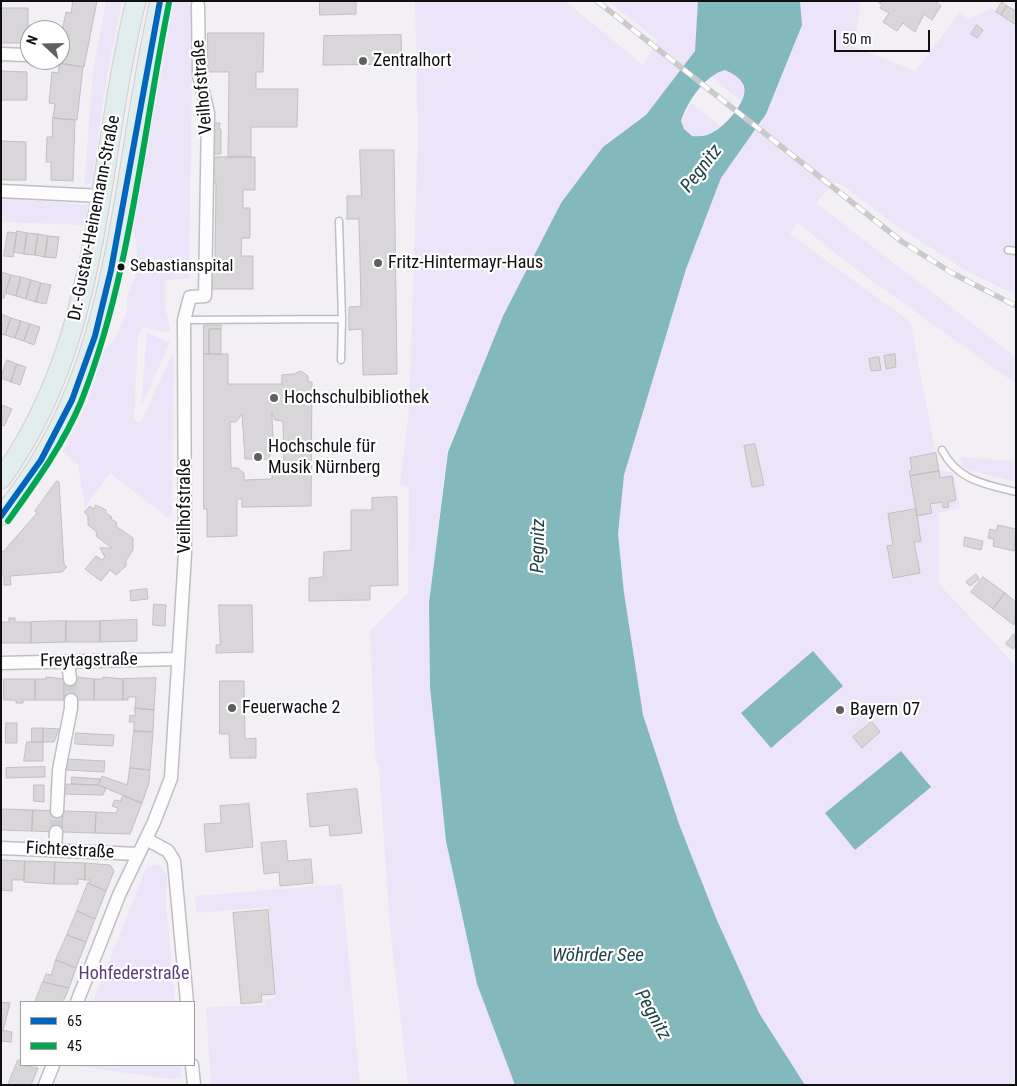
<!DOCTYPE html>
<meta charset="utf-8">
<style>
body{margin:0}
#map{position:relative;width:1017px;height:1086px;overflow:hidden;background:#f2f0f5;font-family:"Roboto Condensed",sans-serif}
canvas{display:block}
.frame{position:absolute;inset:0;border:2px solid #100f12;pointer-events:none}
.legend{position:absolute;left:20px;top:1001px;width:175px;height:65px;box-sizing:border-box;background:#fff;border:1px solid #9f9fa0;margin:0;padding:6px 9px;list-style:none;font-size:15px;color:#100f12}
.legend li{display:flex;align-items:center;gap:10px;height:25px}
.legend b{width:25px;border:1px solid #9f9fa0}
.north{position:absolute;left:20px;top:20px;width:50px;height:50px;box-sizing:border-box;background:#fff;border:1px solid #9f9fa0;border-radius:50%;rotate:291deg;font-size:14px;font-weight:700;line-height:20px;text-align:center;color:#100f12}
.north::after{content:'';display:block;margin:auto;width:18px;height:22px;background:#5f5e61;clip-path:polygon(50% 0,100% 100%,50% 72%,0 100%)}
.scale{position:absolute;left:834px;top:30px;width:96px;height:22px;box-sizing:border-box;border:2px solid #100f12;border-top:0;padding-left:6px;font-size:15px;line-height:18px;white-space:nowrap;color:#100f12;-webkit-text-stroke:4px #fff;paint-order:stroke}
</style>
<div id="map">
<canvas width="1017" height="1086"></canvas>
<div class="frame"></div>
<ul class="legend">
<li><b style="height:6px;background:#0065bd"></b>65</li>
<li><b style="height:6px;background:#00a651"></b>45</li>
</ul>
<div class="north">N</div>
<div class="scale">50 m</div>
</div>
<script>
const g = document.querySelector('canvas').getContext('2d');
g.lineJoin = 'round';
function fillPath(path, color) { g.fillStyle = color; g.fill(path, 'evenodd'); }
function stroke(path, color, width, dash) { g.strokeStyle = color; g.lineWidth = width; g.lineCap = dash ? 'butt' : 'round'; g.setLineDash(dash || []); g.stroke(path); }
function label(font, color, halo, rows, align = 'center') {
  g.font = font + ' "Roboto Condensed",sans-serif'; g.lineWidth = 4.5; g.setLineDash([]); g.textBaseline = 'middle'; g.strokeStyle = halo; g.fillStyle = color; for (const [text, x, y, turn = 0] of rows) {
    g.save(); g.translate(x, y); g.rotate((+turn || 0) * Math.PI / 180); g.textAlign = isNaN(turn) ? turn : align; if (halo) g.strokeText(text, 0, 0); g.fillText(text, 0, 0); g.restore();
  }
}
fillPath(new Path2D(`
 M106,1H122L107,74L92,182L84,186L93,71Z
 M174,1H198L193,9L189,279L165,280V306L171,333L142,327L138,337L134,420L141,422L172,354L174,355L172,516L168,518L110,473L85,507L78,465L63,451L87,403L105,349L114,341L127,311V296L138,268L136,242L133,230Z
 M415,1H565L643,65L658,40L608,1H698L699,4L695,51L646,115L603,147L561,203L503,316L447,452L429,603L430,687L446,840L477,984L515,1085H408L390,927L379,768L375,755L370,631L408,593L409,487L400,485L409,409L418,140Z
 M800,1H861L854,47L915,71L959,13L969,19L991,8L1016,26V295L965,270L894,224L842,185L835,182L816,203L1016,357V384L846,262L798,223L790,234L905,318L911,325L939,470L954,473L960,508L939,513V584L1016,666V1085H805L759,1013L716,918L679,824L643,715L624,593L618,534L624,475L686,269L721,178L766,114L802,25Z
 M725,70C740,77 749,86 742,102L711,77L714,73Z
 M691,103L720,126C712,134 703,137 692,136L684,129L681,121Z
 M1,198L88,205L85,225L1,222Z
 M147,333L170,342L141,407Z
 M960,457L1016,461V482L963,469Z
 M155,864L160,866L167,876L166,903L175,1002H93L146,868Z
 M342,884L360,1085H211L206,1007L265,1005V1000L275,998L268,907L196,913L195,896Z
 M69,1065H181L182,1078L170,1079Z`), '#ece4f8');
fillPath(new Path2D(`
 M698,1H800L802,25L766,114L721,178L686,269L624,475L618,534L624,593L643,715L679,824L716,918L759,1013L805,1085H515L477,984L446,841L430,687L429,603L448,452L503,316L561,203L603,147L646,115L695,51ZM725,70C732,73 739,77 743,84C751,98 726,125 715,131C707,136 700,137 692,136L684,129L681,121C687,102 705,75 725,70Z
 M813,651L843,686L771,748L741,713Z
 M901,751L931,787L855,850L825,813Z`), '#83b8bc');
const building = new Path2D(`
 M73,1H97L84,67L61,64L66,37L61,36L66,12L71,13Z
 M320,1H356V14L320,15Z
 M877,1H935L941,6L932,20L924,14L915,32L903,23L897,31L883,22L889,13L880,8L882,5Z
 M1002,2L1007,6L1001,15L996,12Z
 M1007,6L1016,11V25L1001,15Z
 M1,8H28V43H1Z
 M977,25L983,30L977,38L971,34Z
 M208,33H264L263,72H256V89H298L297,127H251V157H228L229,72H208Z
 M401,35L402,64L323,65L324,36Z
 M60,63L83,67L77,120L53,118L55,104L49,103L52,72L58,73Z
 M1,71L27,72V100H1Z
 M53,118L75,120L73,181L51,180V162H46L47,137H52Z
 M215,123H220L219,129H221V154H213Z
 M1,141L26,142V180H1Z
 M360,150H394L397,374L363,375L362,329L349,330V307L361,306L359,219H347V196H361Z
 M213,157H255V190H243V208H250V238H242L241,256H253V289H212V261H215L216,183H213Z
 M17,231L27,233L24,254L14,252Z
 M8,232L17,233L13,257L4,256Z
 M27,233L38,234L35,255L24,254Z
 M38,234L48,236L45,257L35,255Z
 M48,236L59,237L56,258L45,257Z
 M1,272L11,275L4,298H1Z
 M11,275L21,277L16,296L6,293Z
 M21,277L31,280L26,299L16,296Z
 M31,280L41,283L36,302L26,299Z
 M41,283L51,285L46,304L36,302Z
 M1,314L11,318L5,335L1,334Z
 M11,318L21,321L15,338L5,335Z
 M21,321L30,324L24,341L15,338Z
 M30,324L40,327L34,345L24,341Z
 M204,325H221V329H209V354H204Z
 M209,329H221V354H209Z
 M204,354H228V384H282V375L294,374L301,371L308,376V382H312L311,506L242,507V499H237V536L207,537V509H204ZM272,413L275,420L283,421L284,468H276L272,473V479L244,480V473L238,468H231L230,422H236L242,414L245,459H269L273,440Z
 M895,354L896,367L886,369L884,356Z
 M879,357L881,370L871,371L869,359Z
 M7,360L17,364L11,382L1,378Z
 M17,364L26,367L20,385L11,382Z
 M2,405L12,409L4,426L1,425Z
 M755,444L764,485L752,487L744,446Z
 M936,453L939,471L910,476L909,471L912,470L910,458Z
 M939,471L940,478L952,476L956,500L948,502L949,507L943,508L942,502L930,504L932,513L917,516L910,476Z
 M57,481L59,482L64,565L67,567L62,572L10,576L11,585H4V576H1V550L3,552L37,513L35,511Z
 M397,497L398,585L370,586V600L309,601V578L323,577L324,552L351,550V510H372V498Z
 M96,505L106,510V513L112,517L110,518L117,523L116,526L133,538V550L126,560V566L116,575L110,570L101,581L85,569L96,556L102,560L105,557L100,548H112L97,537L96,531L88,525V516L84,512L90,506L93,509Z
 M916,509L921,541L914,542L920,573L893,578L887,546L893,545L888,514Z
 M998,525L1016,529L1014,551L993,546L994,539L988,538L990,529L996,531Z
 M965,537L983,541L981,550L964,546Z
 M976,574L979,579L970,586L966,582Z
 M983,577L1005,593L993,609L971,592Z
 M147,589L148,599L131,601L130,591Z
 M1005,593L1016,602L1014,625L993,609Z
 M154,604L166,605L165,626L153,625Z
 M219,605H252L253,652L216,653V645H220Z
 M9,618H15V622H31V643H1V622H9Z
 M137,620V641L100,642V621Z
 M66,621V642L31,643V622Z
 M66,621H100V642H66Z
 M1014,634L1016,645L1013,649L1006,644Z
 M46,677L64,679V700H35V679H46Z
 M78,677L94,679V700H64V679Z
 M103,677L123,679V700H94V679H103Z
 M156,678L154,710L135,708L136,697H128V700H123V679Z
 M4,679H35V700H23V703H16V700H4Z
 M220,681H244L245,739L256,738V758H230L229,734H220Z
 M135,708L154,710L153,732L134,731V722H129L130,715L135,716Z
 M872,722L880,732L862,748L853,737Z
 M6,723H17V743H6Z
 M32,728H43V742H32Z
 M43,728L59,729L54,742H43Z
 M134,731L153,732L150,770L130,768Z
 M76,733L114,735L113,746L75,744Z
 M27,742H43V761H24Z
 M67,759L105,761L104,772L66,770Z
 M45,767V777L6,778V768Z
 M130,768L150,770L149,783L142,803L98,785L102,776L127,785Z
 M72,777L101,779L98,785L72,784Z
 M64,784L98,785L106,788L103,795L64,794Z
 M34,785H44V802L34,801Z
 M357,789L362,833L330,836L329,825L310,827L307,794Z
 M123,796L142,803L130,834L95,833L96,812L116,813L118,808L112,806L115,800L120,801Z
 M249,804L253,847L206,852L204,824L221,823L220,806Z
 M2,809L33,810L32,831L1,830Z
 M33,810L63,811L62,832L32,831Z
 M63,811L96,812L95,833L62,832Z
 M286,841L288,861L311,859L313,883L280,886L279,872L264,874L261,843Z
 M2,860L25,861L24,880H12V891L1,890Z
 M25,861L55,862L54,884L24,882Z
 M55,862L85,863V880L78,879V884H54Z
 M85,863L110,865L114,871L106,891L88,883L91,880H85Z
 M88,883L106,891L95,919L77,911Z
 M268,910L275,994L261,995L262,1002L241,1004L233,913Z
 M77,911L95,919L86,942L67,935Z
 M67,935L86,942L76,968L56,960Z
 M56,960L76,968L69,988L43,982L46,974L51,975Z
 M43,982L69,988L63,1002H35Z
 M1,1002L10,1003L3,1031L1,1030Z
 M1,1030L12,1032L11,1042L1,1041Z
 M18,1060L21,1061V1065L38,1068L31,1085H8Z`);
fillPath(building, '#d8d6d8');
stroke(building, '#c2bfc1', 1);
stroke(new Path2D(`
 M70,679L71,700
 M56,832L57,811`), '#d0ced3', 12, [12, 6]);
const lane = new Path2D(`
 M339,221L342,319
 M1008,250L1016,251
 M184,320L342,319L341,360
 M942,450C958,481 985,484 1016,492`);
const street = new Path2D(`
 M1,54L26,55
 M1,191L102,196
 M68,662L70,679
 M1,663L177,659
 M57,811L59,770L71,708V700
 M146,839L168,851L174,861L187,1002
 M1,848L138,854
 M55,850L56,832
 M77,1002L119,895L154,822L171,778L185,554L184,320L190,297L205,296L208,113L199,75L198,5
 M192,1065L194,1085
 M45,1085L53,1065`);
const primary = new Path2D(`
 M1,479C103,339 96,163 136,1
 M1,516C124,372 119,177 160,1`);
stroke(lane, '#c0bec2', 9);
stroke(street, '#c0bec2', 15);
stroke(primary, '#cfced0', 21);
stroke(lane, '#fdfdfe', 6);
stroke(street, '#fdfdfe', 12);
stroke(primary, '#e2eded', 19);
const rail = new Path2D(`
 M597,1L901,241L952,273L1016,306`);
stroke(rail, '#cacaca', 5.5);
stroke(rail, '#fff', 4, [11]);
stroke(new Path2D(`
 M1,516L41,460L72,400L95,336L111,270L160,1`), '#0065bd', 6);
stroke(new Path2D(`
 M8,521C35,483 63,445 81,402C131,275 142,136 169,3`), '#00a651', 6);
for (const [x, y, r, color] of [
 [363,61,5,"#5f5e61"],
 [378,263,5,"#5f5e61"],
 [121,267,4.5,"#100f12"],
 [274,398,5,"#5f5e61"],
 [258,457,5,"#5f5e61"],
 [232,708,5,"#5f5e61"],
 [840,710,5,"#5f5e61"]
]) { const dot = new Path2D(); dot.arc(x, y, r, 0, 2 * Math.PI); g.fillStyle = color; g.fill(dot); stroke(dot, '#fff', 2); }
label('17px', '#100f12', '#fff', [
 ["Sebastianspital",130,267]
], 'left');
label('18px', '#100f12', '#fff', [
 ["Zentralhort",373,61],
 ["Fritz-Hintermayr-Haus",388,263],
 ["Hochschulbibliothek",284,398],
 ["Hochschule für",268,447],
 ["Musik Nürnberg",268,468],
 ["Feuerwache 2",242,708],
 ["Bayern 07",850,710]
], 'left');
label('18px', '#100f12', '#fff', [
 ["Veilhofstraße",203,87,-95],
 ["Dr.-Gustav-Heinemann-Straße",95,218,-79],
 ["Veilhofstraße",185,506,-90],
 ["Freytagstraße",89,661,-1],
 ["Fichtestraße",70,851,3]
]);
label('18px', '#5c3c7b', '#fff', [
 ["Hohfederstraße",134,974]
]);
label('italic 19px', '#1e4345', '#fff', [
 ["Pegnitz",702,169,-52],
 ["Pegnitz",539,546,-89],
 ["Wöhrder See",598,956],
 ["Pegnitz",652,1015,61]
]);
</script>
